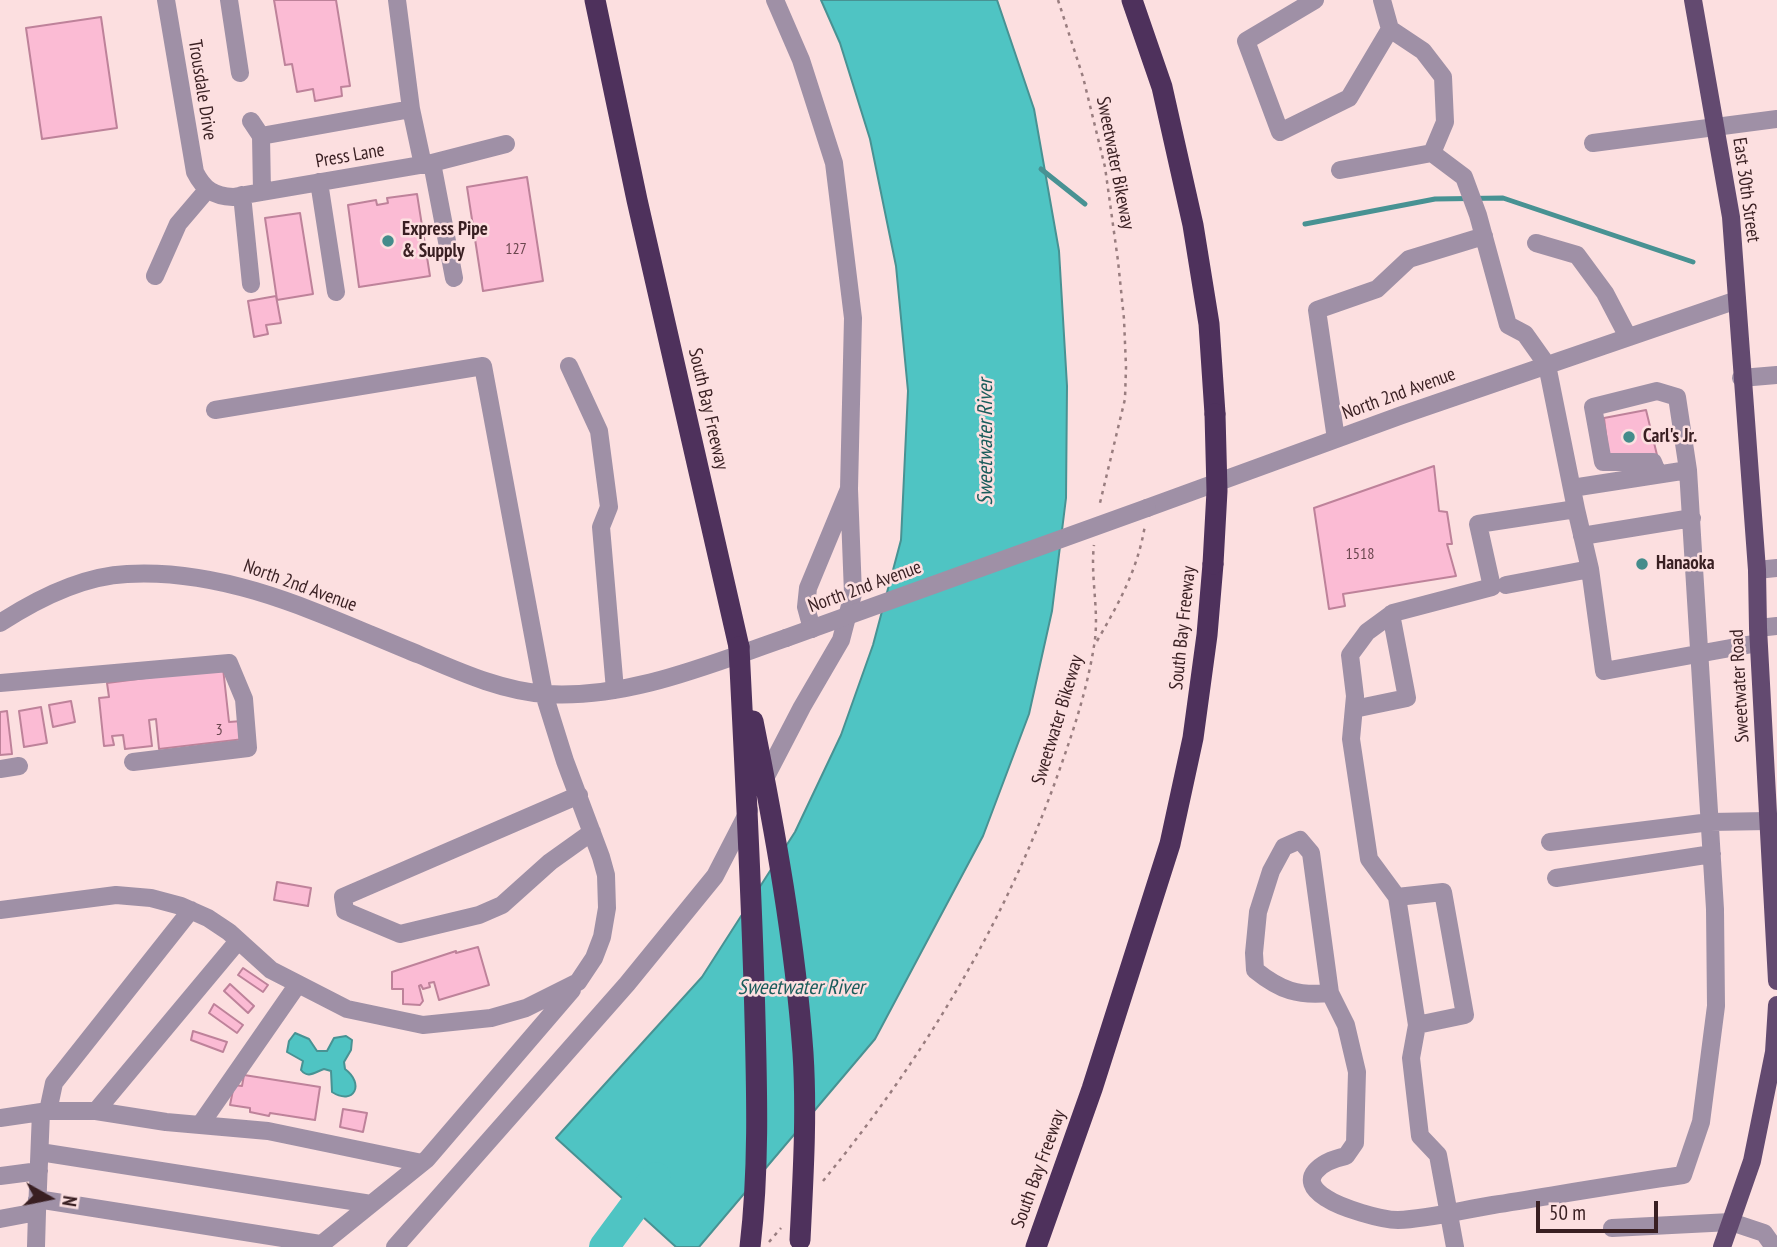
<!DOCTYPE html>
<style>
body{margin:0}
#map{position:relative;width:1777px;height:1247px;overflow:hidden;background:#fcdfe0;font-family:"PT Sans Narrow",sans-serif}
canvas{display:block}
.north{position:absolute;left:14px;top:1163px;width:70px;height:70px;-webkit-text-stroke:5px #fcdfe0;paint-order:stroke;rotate:99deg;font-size:19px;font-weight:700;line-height:28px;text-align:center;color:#391f22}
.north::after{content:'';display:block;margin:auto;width:24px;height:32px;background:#391f22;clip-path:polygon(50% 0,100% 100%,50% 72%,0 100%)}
.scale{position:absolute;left:1536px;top:1201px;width:122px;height:32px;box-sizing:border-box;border:4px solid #391f22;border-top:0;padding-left:9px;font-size:21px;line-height:24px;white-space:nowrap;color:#391f22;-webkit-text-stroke:5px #fcdfe0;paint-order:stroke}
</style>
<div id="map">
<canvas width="1777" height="1247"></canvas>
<div class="north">N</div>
<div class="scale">50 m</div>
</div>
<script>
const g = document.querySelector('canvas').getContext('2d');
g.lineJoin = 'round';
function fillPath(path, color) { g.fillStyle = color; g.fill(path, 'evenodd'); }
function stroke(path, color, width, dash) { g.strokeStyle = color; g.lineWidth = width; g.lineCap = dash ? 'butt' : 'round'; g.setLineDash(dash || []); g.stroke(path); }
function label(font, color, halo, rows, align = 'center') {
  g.font = font + ' "PT Sans Narrow",sans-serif'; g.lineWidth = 5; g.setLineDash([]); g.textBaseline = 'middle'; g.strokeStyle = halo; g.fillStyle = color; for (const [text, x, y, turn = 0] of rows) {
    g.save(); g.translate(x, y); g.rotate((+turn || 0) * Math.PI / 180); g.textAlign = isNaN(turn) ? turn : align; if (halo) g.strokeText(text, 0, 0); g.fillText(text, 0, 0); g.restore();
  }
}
const water = new Path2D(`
 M821,0H997L1034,109L1059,251L1067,386L1066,498L1052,611L1029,714L983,836L875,1039L699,1247H676L556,1138L702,977L795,832L841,735L873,645L901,540L908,391L896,266L870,139L840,43Z
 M295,1033L309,1039L317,1051H327L334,1038L346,1036L352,1040L351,1050L344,1062L345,1069C365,1084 354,1106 332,1092L331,1071L324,1069C315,1072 308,1079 301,1070L303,1061L287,1052L289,1041Z`);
fillPath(water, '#4fc4c3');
stroke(water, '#489293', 2);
stroke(new Path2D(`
 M1041,169L1085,204
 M1305,224L1435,199L1503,198L1693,262`), '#489293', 5);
stroke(new Path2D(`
 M604,1247L656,1177`), '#4fc4c3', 30);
const building = new Path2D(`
 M274,0H336L350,86L341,87L342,96L315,101L313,89L297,92L292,64L285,65Z
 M101,17L117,128L42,139L26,28Z
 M527,177L543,281L483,291L467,187Z
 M417,194L430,276L359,287L348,205L376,200L377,205L388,203L387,198Z
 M300,213L313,294L277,300L265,218Z
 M276,296L281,323L266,325L268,334L254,337L248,301Z
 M1646,410L1657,455L1609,459L1604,418Z
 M1434,466L1439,511L1447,512L1452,544H1447L1456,576L1343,594L1345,606L1329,609L1314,508Z
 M223,668L229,722L242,721L244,739L159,749L156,719L149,720L152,746L125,749L123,735L112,736L114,745L104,746L99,698L109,697L107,683Z
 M71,701L75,722L53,727L49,705Z
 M41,707L47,743L24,747L19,711Z
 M7,711L12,754L0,755V712Z
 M277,882L311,888L308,906L274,900Z
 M478,947L489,985L439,1000L434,982L429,983L430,987L423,989L421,985L419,986L423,1001L420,1005L403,1004V989H392V972L456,951V953Z
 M243,968L268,985L263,992L238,975Z
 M230,984L254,1006L248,1013L224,991Z
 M214,1004L243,1025L237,1033L209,1013Z
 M193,1031L227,1042L223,1052L191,1040Z
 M244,1075L320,1087L315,1120L270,1113L269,1116L250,1112V1108L230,1105L234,1085L242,1086Z
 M343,1109L367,1113L363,1132L340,1127Z`);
fillPath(building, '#fbbbd4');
stroke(building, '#be829a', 2);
stroke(new Path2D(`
 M1058,0L1083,77L1105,167L1118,261L1124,319L1126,367L1125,399L1099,507
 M1097,641C1119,603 1138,569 1145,525
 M823,1181C923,1059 1005,923 1058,774C1073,732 1087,690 1094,646C1100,612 1090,578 1094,545
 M769,1242L781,1228`), '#997d7f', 2.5, [3.5, 5]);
stroke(new Path2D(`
 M166,0L195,172C204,190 214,196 233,197L432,163L506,144
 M229,0L240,73
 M397,0L411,109
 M775,0L801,60L834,163L853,318L849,489L808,588L806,607L812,629
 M1315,0L1246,41L1280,132L1349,98L1390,29
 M1382,0L1390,29L1423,51L1443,77L1445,122L1432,153
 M251,121L261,136L262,192
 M261,136L411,109L423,165
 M1593,143L1777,119
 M432,163L454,278
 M1340,170L1432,153L1464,177L1478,215L1508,325L1525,334L1547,365L1576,509L1478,524L1492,587L1393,613L1367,632L1350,655L1355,696L1351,739L1369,859L1397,897L1417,1025L1411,1058L1420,1136L1438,1155L1455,1247
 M319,182L336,292
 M242,195L251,284
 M1536,243L1577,255L1605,293L1628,337
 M155,276L178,224L207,190
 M569,366L599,431L609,507L601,527L615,690
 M1741,378L1777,375
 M1336,439L1317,310L1377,289L1409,259L1484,236
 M1658,474L1653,462H1603L1593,407L1657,391L1677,397L1688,470
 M1147,508L1402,415L1737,300
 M1576,509L1590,569
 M1582,536L1692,518
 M1757,570L1777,568
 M1506,585L1590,569L1604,671L1758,643
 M0,623C37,599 82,576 127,574C231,568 326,617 420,655C460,672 502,691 546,694C629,699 710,664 786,638
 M1758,628L1777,626
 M0,683L229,663L244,699L248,748L133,762
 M1354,709L1407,698L1391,614
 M0,769L19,766
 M761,786L802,707L841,640L853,594L849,489
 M579,795L343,897L345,911L400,934L479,915L502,905L550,862L592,832
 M1550,842L1710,822L1768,821
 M1556,878L1712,854
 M1397,897L1443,892L1465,1015L1417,1025
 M0,910L116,895L151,898L181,906L208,918L229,932L271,970L347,1009L423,1025L491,1018L526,1008L578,982L594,958L602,937L607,908L606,875L601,857L565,761L544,694L483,366L215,410
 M1330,993C1298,996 1281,991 1255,970L1254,953L1258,912L1271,871L1284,847L1300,840L1311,853L1330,993L1346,1025L1357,1072L1355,1143L1346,1156C1323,1161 1294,1178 1326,1198C1341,1208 1381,1220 1398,1220C1429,1219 1462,1210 1493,1205C1556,1195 1619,1184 1683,1175L1701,1122L1716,1006L1715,909L1688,470L1572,488
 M48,1111L54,1083L191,910
 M96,1111L238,941
 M0,1118L48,1111H96L166,1122L268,1131L422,1163
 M200,1125L298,984
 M40,1152L371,1204
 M0,1176L39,1171
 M37,1199L320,1244
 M0,1219L37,1212L41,1112
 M1612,1228L1731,1222L1764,1233L1774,1247
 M36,1247L37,1212
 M318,1247L427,1159L572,990
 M395,1247L627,984L715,876L749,810`), '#9f90a6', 18);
stroke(new Path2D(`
 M1693,0L1731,217L1757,570L1758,628L1777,981
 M1722,1247L1752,1161L1774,1052L1777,1005`), '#634a70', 18);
stroke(new Path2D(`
 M595,0L637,200L739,647
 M1132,0L1162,87L1193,225L1209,324L1215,414
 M1036,1247L1092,1089L1170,844L1193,738L1207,635L1213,564`), '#4e315c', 21);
stroke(new Path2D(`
 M786,638L1147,508`), '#9f90a6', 18);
stroke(new Path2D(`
 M1213,564L1217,491L1215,414
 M739,647C745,771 752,895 755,1019C757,1095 759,1171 750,1247
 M753,721C775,831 795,941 803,1053C807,1115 803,1178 800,1240`), '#4e315c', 21);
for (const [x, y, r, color] of [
 [388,241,7,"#448c8b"],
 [1629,437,7,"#448c8b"],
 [1642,564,7,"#448c8b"]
]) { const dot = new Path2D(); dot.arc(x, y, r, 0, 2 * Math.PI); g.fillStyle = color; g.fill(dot); stroke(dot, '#fcdfe0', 2.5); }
label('16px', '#6a464e', null, [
 ["127",516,249],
 ["1518",1360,554],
 ["3",219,730]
]);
label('19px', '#391f22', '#fcdfe0', [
 ["Trousdale Drive",202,90,81],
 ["Press Lane",350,156,-10],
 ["Sweetwater Bikeway",1115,163,79],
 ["East 30th Street",1746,190,82],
 ["North 2nd Avenue",1399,394,-20],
 ["South Bay Freeway",708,409,77],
 ["North 2nd Avenue",300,586,20],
 ["North 2nd Avenue",865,587,-20],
 ["South Bay Freeway",1183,628,-84],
 ["Sweetwater Road",1740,686,-93],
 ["Sweetwater Bikeway",1058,720,-73],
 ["South Bay Freeway",1039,1169,-70]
]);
label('bold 19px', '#391f22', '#fcdfe0', [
 ["Express Pipe",402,230],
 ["& Supply",402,252],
 ["Carl's Jr.",1643,437],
 ["Hanaoka",1656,564]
], 'left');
label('italic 21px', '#1a5c5b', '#fcdfe0', [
 ["Sweetwater River",986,442,-90],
 ["Sweetwater River",801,988]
]);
</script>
